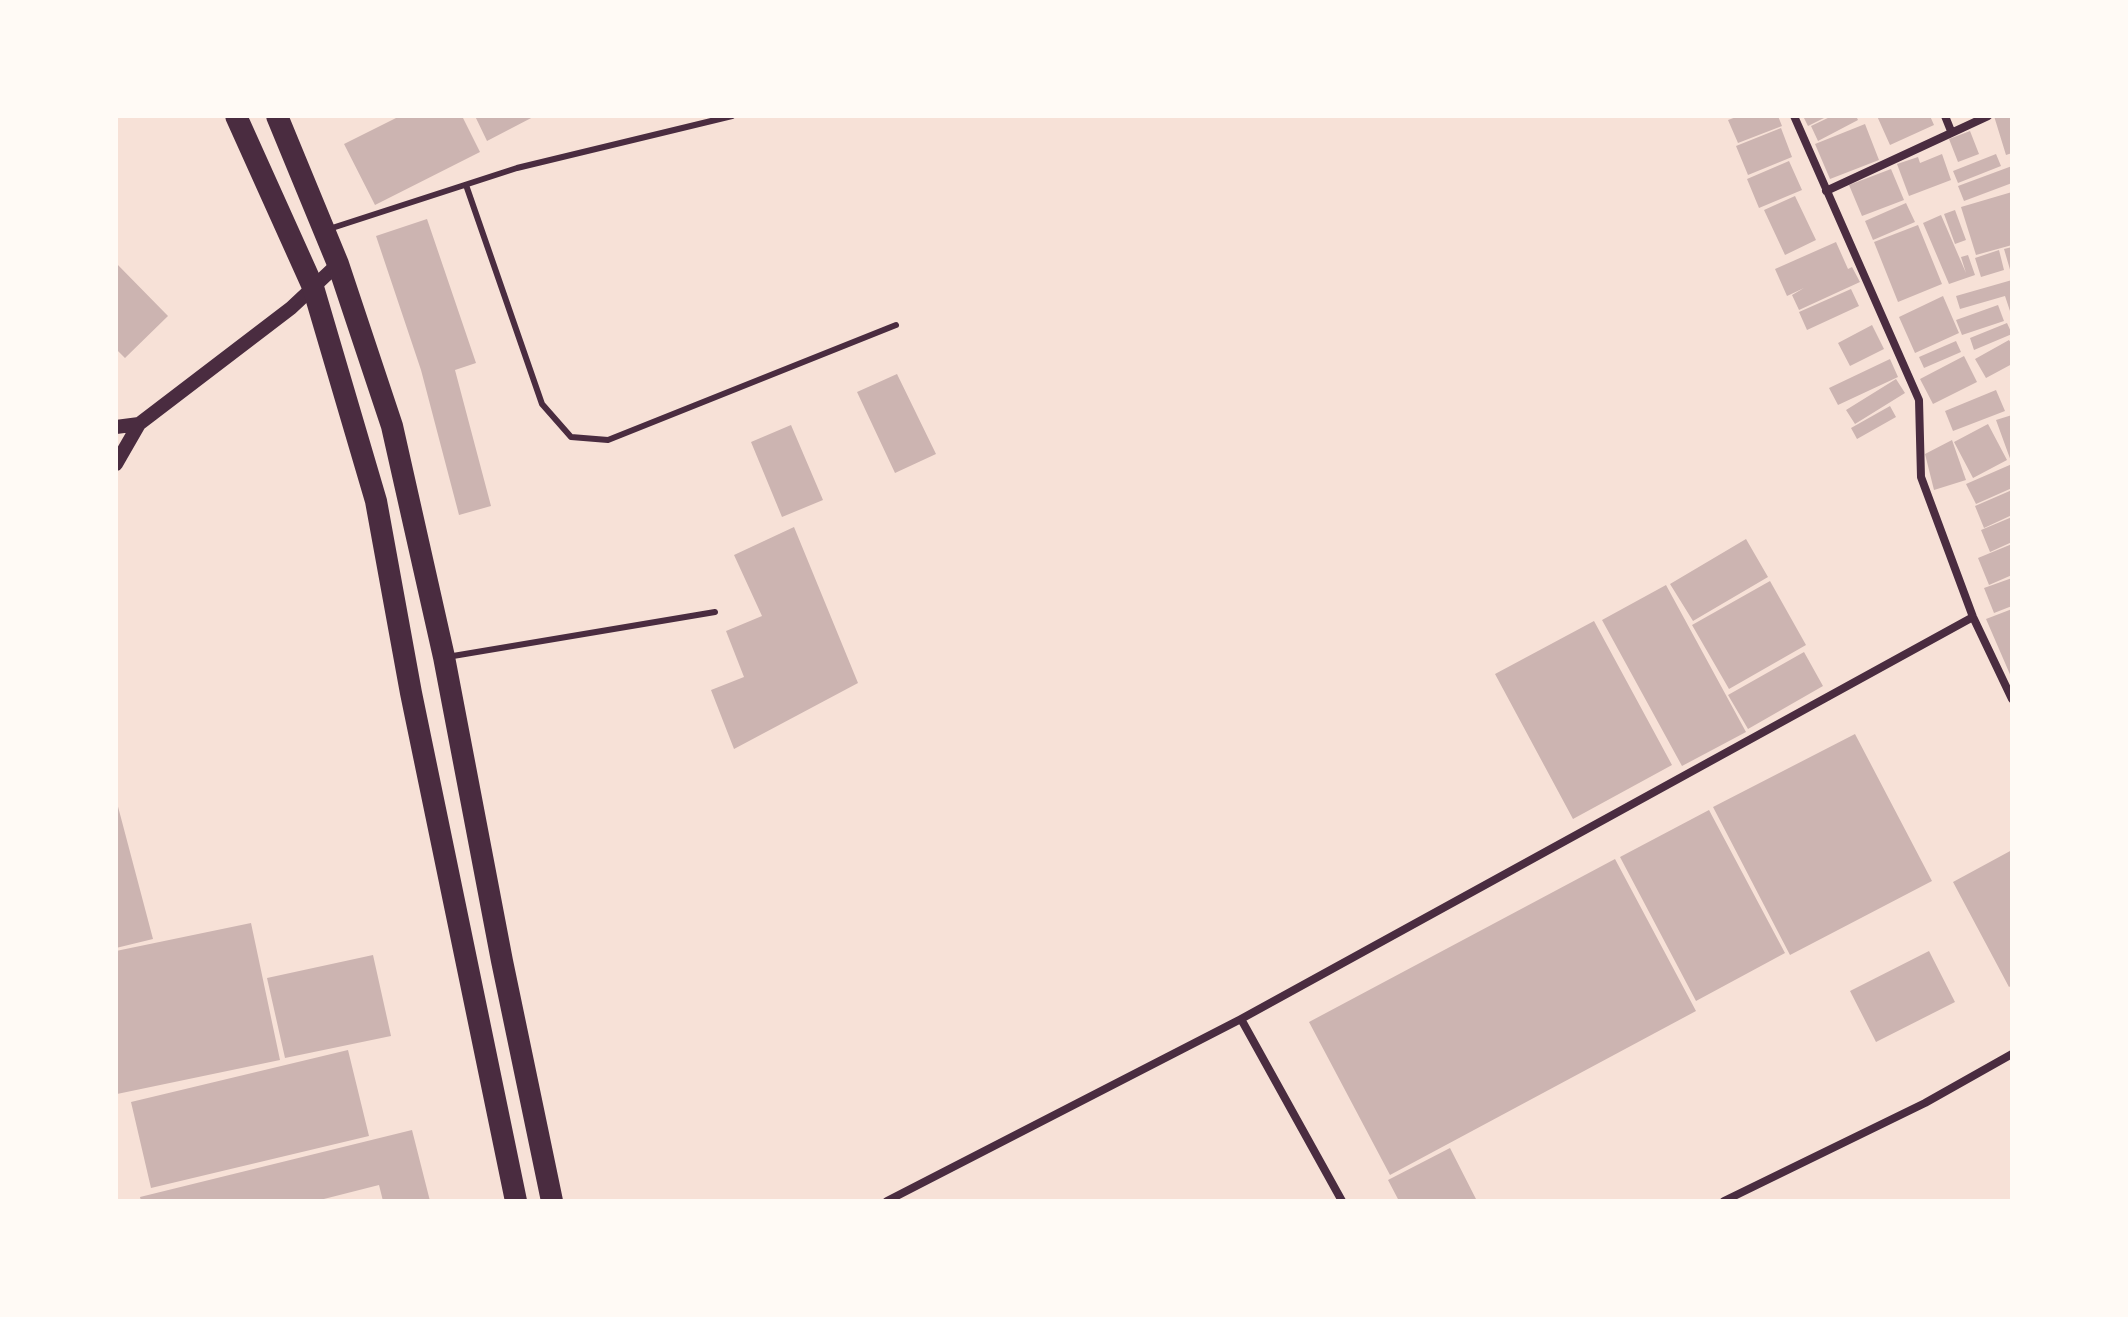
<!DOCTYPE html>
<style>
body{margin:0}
#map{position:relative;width:2128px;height:1317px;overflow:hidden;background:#f7e1d7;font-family:"Fira Sans",sans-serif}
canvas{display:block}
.frame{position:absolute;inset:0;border:118px solid #fffaf5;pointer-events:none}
</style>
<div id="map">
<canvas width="2128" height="1317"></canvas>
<div class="frame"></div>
</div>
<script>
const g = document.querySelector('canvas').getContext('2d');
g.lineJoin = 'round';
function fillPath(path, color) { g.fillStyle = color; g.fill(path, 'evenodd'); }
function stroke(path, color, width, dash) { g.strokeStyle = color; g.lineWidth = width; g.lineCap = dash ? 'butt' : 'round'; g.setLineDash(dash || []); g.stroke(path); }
fillPath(new Path2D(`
 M400,116H462L480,152L375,205L344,144Z
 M475,116H535L487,141Z
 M1739,116H1778L1782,126L1738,143L1728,120Z
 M1803,116H1828L1808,126Z
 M1832,116H1856L1858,120L1818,141L1811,126Z
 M1877,116H1930L1934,125L1890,145Z
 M1994,116H2012V153L2006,155Z
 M1865,124L1879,160L1830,179L1815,144Z
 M1781,128L1792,157L1748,175L1736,146Z
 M1970,131L1979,154L1958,162L1949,139Z
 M1942,154L1951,180L1909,196L1897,164L1918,157L1920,163Z
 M1996,154L2001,166L1958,183L1953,171Z
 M1789,161L1802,190L1759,208L1747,179Z
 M2012,166V183L1964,201L1958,186Z
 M1891,169L1904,200L1862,216L1849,185Z
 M2012,192V245L1976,255L1961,207Z
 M1795,196L1816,240L1785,255L1764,210Z
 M1906,203L1915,222L1873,240L1865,221Z
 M1955,210L1966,240L1955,244L1944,214Z
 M1941,215L1966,273L1961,257L1968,255L1975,275L1949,284L1923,223Z
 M427,219L476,363L455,370L491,506L459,515L421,370L376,236Z
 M1918,225L1942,284L1898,302L1874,242Z
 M1836,242L1848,269L1852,267L1860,282L1799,310L1792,295L1804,288L1787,296L1775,269Z
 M2012,247V273H2011L2004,249Z
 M1999,250L2004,270L1981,277L1975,258Z
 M116,263L168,316L125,358L116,349Z
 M2012,280V317L2005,296L1960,309L1956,296Z
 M1851,289L1859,306L1807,330L1799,312Z
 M1943,296L1959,333L1915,353L1899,317Z
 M1998,305L2004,321L1962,335L1956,320Z
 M2007,323L2012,334L1974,350L1970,338Z
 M1872,325L1884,349L1850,366L1838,343Z
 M2009,340L2012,345V364L1986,378L1975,359Z
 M1956,341L1961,352L1924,368L1919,357Z
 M1964,356L1977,382L1933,404L1920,379Z
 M1890,359L1898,377L1838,405L1829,388Z
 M897,374L936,454L895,473L857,392Z
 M1896,379L1905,393L1855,424L1846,410Z
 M1996,390L2005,411L1953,431L1945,411Z
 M1890,406L1896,417L1857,439L1851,428Z
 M2012,415V464L1996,420Z
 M1988,424L2007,460L1973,478L1954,442Z
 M791,425L823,500L782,517L751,442Z
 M1952,440L1966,480L1934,490L1925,454Z
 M2012,464V488L1976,504L1966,484Z
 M2012,490V515L1984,528L1975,506Z
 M2012,517V542L1990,552L1981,530Z
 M794,527L858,683L734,749L711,690L744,677L726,631L762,616L734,555Z
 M1746,539L1768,577L1693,621L1670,584Z
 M2012,544V575L1989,585L1978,558Z
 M2012,578V606L1994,613L1984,588Z
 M1770,581L1806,645L1729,689L1692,625Z
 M1666,585L1746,732L1682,766L1602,620Z
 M2012,609V679L1986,619Z
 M1594,621L1672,765L1573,819L1495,674Z
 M1804,652L1823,686L1748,729L1728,695Z
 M1855,734L1932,881L1790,955L1713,807Z
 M116,799L153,939L116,948Z
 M1709,810L1785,953L1696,1001L1620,857Z
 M2012,850V985L2009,987L1953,882Z
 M1615,859L1696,1011L1390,1175L1309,1022Z
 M251,923L280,1060L117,1094L116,951Z
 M1929,951L1955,1002L1876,1042L1850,991Z
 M373,955L391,1036L285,1058L267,978Z
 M348,1050L369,1136L151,1188L131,1102Z
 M412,1130L430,1201H383L379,1185L316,1201H141L140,1197Z
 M1450,1148L1477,1201H1399L1388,1180Z`), '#ccb4b1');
stroke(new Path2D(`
 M466,185L542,404L571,437L608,440L896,325
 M329,229L517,168L732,116
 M447,657L715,612`), '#4a2c40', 6);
stroke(new Path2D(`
 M1794,116L1919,400L1921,477L1973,617L2012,699
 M1945,116L1951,131
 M1826,191L1988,116
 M887,1201L1241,1019
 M1342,1201L1241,1019L1973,617
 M1724,1201L1925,1103L2012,1054`), '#4a2c40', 8);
stroke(new Path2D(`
 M116,427L139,424
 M116,464L139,424L291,308L338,264`), '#4a2c40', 14);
stroke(new Path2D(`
 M236,116L313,287L376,501L411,693L516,1201
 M277,116L338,264L392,426L444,657L502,961L552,1201`), '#4a2c40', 22);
</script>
